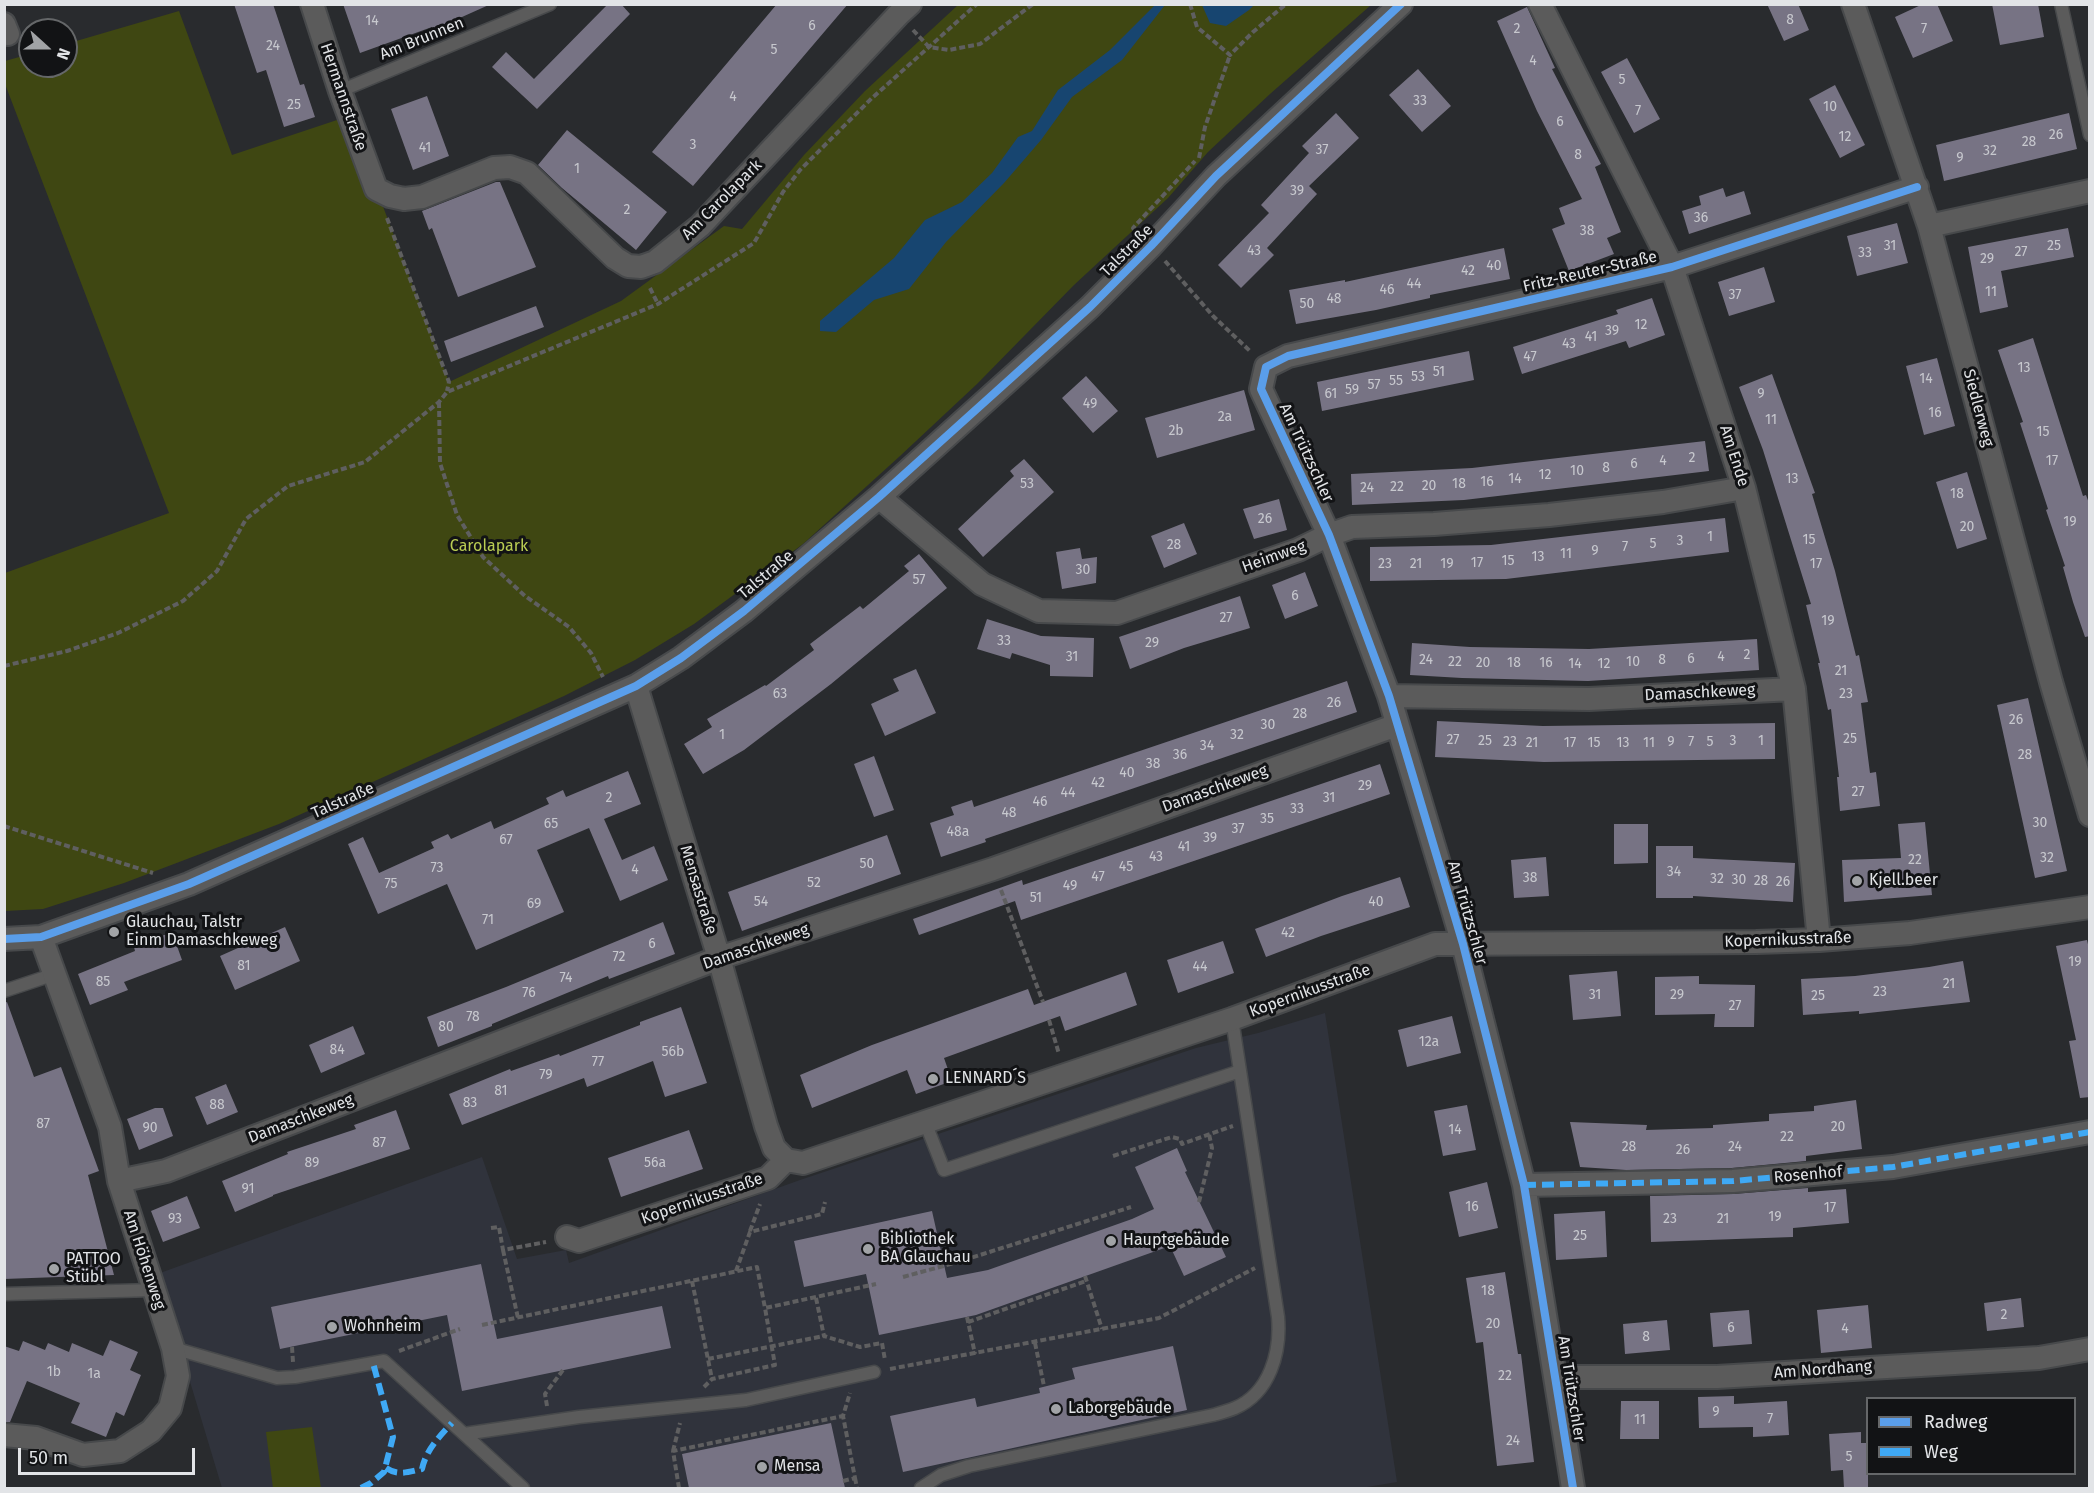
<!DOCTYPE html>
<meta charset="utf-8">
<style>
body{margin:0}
#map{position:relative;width:2094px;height:1493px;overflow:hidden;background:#292b2e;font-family:"Fira Sans",sans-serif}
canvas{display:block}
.frame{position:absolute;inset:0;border:6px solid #e2e4e7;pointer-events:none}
.legend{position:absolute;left:1866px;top:1397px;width:210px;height:78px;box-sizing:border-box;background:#121315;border:2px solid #656769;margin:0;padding:8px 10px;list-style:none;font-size:18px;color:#e2e4e7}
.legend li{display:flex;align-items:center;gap:12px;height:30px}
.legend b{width:30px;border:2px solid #656769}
.north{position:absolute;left:18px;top:18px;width:60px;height:60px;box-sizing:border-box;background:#121315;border:2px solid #656769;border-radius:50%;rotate:111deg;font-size:16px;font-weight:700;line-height:24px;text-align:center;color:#e2e4e7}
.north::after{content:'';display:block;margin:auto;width:21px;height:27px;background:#a1a3a6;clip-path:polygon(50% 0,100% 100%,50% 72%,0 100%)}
.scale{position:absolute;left:18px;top:1448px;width:177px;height:27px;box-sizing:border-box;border:3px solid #e2e4e7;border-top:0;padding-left:8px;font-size:18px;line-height:21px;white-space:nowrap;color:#e2e4e7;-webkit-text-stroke:4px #121315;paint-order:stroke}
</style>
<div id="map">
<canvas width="2094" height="1493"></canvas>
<div class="frame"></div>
<ul class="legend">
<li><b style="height:8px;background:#5a9eea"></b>Radweg</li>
<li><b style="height:8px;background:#3fa9f5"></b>Weg</li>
</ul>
<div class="north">N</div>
<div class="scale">50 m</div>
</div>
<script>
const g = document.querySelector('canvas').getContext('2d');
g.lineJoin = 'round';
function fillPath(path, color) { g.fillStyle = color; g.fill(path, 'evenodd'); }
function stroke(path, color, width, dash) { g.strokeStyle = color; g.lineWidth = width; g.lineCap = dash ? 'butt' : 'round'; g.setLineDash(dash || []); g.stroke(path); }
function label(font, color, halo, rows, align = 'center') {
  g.font = font + ' "Fira Sans",sans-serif'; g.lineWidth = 6; g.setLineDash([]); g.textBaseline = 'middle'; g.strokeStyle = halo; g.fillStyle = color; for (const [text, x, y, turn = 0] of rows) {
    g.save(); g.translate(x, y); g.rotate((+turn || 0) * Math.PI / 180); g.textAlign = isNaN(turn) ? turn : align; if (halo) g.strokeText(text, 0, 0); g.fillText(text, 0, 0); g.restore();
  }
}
fillPath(new Path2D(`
 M1325,1013L1397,1482L1361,1488H222L185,1365L184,1341L160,1273L482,1157L517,1259L566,1250L569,1263L800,1180L1196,1048L1258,1033Z`), '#30333c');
fillPath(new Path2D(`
 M958,5H1371L1270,94L1208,152L1168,198L1074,285L977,384L900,456L803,544L694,624L635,660L564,696L279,824L124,883L43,909L5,911V573L169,513L5,84V61L30,54V66H66V44L179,11L232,155L349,116L449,382L621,301L724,226L742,229L804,155L865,91Z
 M312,1427L321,1488H273L266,1432Z`), '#3f4712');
fillPath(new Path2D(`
 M1156,4L1165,5L1122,60L1072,97L1041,140L1004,183L946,242L909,289L874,300L836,332L820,331V321L894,258L925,220L962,202L992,173L1018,137L1032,131L1058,90L1110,50Z
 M1202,5H1254L1249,10L1226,26L1210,23Z`), '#174570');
fillPath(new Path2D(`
 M234,4H273L300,85L304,84L315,117L284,127L266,70L257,73Z
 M343,4H491L433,30L432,27L360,53Z
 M608,4H621L630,14L537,109L492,67L506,52L534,79Z
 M777,4H848L693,186L652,152Z
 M1767,4H1798L1809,30L1784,41Z
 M1923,4H1937L1953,41L1913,58L1895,17Z
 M1992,4H2038L2044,37L2000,45Z
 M1527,7L1555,68L1552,69L1601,164L1595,167L1621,232L1607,238L1614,254L1569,271L1552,229L1565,224L1559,208L1582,199L1537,111L1497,21Z
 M1627,58L1660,119L1634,133L1601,72Z
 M1418,69L1451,106L1422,132L1389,95Z
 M1835,85L1865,145L1840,158L1809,99Z
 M427,96L449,156L413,170L391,109Z
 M1336,113L1359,138L1309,186L1317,194L1267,248L1274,255L1241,288L1218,265L1269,213L1261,205L1309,153L1302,146Z
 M2069,113L2077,149L1944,181L1936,145Z
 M567,130L667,212L636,250L562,188L538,165Z
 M496,182H500L536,267L458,297L432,228L429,230L422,211Z
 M1723,188L1726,197L1744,191L1751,214L1689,234L1682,211L1701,205L1699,196Z
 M1897,223L1908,263L1857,276L1847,236Z
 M2068,228L2074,257L2001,271L2008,307L1980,313L1968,247Z
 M1504,248L1510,279L1430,295V298L1376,310L1296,324L1289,290L1345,280V282Z
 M1764,267L1775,302L1729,316L1718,282Z
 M1652,298L1665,335L1629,348L1626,341L1522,374L1513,347L1618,314L1616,310Z
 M536,306L544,327L451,362L444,341Z
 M2033,338L2083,496L2086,495L2090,506V636L2085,637L2073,602L2063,567L2065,566L2046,510L2048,509L2020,423L2023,422L1998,350Z
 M1469,351L1474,380L1322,411L1317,382Z
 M1937,358L1955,426L1924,435L1906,366Z
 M1772,374L1815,493L1812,494L1835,571L1856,656L1859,655L1868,702L1861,703L1870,773L1876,772L1880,806L1840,811L1837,777H1839L1831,709L1828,710L1818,663H1820L1806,605L1811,604L1763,450L1739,387Z
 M1086,376L1118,411L1093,433L1062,398Z
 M1244,390L1255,430L1157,458L1145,418Z
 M1705,441L1709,471L1464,500L1352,505L1351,474L1472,468Z
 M1024,459L1054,492L983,557L958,529L1014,476L1010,471Z
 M1967,472L1987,539L1957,549L1936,482Z
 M1279,499L1287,530L1254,539L1243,509Z
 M1725,518L1729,552L1506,579L1370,581V547L1491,545Z
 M1184,523L1197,554L1164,568L1151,536Z
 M1080,548L1082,559L1097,557L1096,583L1062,589L1056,552Z
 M919,554L947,588L831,684L744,750L703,774L684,744L712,727L707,719L765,685L766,686L814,650L810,644L860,606L863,609L909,571L904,566Z
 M1305,572L1318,606L1285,619L1272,585Z
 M1240,596L1250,628L1184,648L1130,669L1119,637Z
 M987,619L1041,636L1094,638L1093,677L1050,676V665L1012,653L1010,659L977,649Z
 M1757,639L1759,670L1588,681L1462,678L1410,675L1412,643L1470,647L1589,649Z
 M916,669L936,713L885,736L871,704L899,691L893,679Z
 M1347,681L1357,712L985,839L986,842L941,857L930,823L954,815L951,807L972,800L974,807Z
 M2028,698L2067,871L2035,878L1997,705Z
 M1437,721L1543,726L1775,723V759L1544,762L1435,757Z
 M874,756L894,810L874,817L854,764Z
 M1380,764L1390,794L1021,920L1015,901L919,935L913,919L1022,880L1023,885Z
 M628,771L641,804L604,819L622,860L654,846L668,880L620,901L589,828L537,850L564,912L476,950L447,884L378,914L348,844L363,837L379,873L434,848L431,842L448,834L451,839L491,821L494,829L549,804L546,798L563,790L566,797Z
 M1925,822L1932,895L1844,902L1842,860L1901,858L1898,824Z
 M1614,824H1648V863L1614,864Z
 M887,835L901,874L742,931L728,892Z
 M1656,846H1693V858L1795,863L1793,902L1693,896V898H1656Z
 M1546,857L1549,896L1514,898L1511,860Z
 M1400,877L1410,907L1321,936L1266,957L1255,929L1342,896Z
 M663,922L675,954L609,979L608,976L492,1024V1026L438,1047L427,1017L506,987Z
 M285,927L300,961L235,990L220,956Z
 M172,932L182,960L124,982L128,990L90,1005L78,974L135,951L134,947Z
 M2087,940L2090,953V1097L2080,1098L2069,1041L2076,1040L2056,946Z
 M1223,941L1234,973L1178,993L1167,960Z
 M1963,961L1970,1002L1859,1014V1011L1803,1015L1801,979L1855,976L1929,967Z
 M1617,971L1621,1016L1573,1020L1569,975Z
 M1126,972L1137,1005L1065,1031L1060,1016L944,1058L952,1081L916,1094L907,1070L812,1108L800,1075L872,1045L1028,989L1034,1005Z
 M1699,976V984L1755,985L1754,1027H1714L1715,1014L1655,1015V977Z
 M7,1002L34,1077L61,1067L99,1171L88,1175L114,1275L4,1279V1003Z
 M681,1007L707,1083L665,1097L653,1061L587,1087L584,1078L462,1125L449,1094L510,1069L511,1071L559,1054L560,1056L640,1025V1022Z
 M1452,1016L1461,1053L1407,1067L1398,1030Z
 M353,1026L365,1054L321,1073L309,1045Z
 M226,1084L238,1112L207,1125L195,1097Z
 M1856,1100L1862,1149L1806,1156V1161L1732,1168L1626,1170L1580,1167L1570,1122L1647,1125L1646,1130L1713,1128V1125L1769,1121V1114L1814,1111V1106Z
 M1467,1105L1476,1150L1443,1156L1434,1111Z
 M155,1108H163L173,1136L139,1150L127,1119Z
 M396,1110L410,1149L273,1195V1196L235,1212L222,1181L288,1154L287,1152L356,1129L354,1125Z
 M689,1130L703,1169L621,1197L608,1158Z
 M1177,1148L1187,1171L1185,1172L1226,1257L1184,1276L1170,1246L976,1315L879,1335L866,1274L804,1287L794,1241L932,1211L947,1278L988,1270L1132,1219L1154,1209L1135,1167Z
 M1487,1182L1498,1228L1459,1237L1449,1192Z
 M1808,1188V1192L1846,1189L1849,1223L1793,1228V1237L1651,1242L1650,1196L1733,1194Z
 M187,1196L200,1228L163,1242L151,1211Z
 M1605,1211L1607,1257L1556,1260L1554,1214Z
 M481,1264L497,1339L662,1306L671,1348L462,1391L447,1315L280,1349L271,1307Z
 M1505,1272L1518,1354H1521L1534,1462L1497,1466L1483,1342L1476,1343L1466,1278Z
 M2021,1298L2024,1327L1987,1331L1984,1303Z
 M1868,1305L1872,1348L1821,1353L1817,1310Z
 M1749,1310L1752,1344L1713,1347L1710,1313Z
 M1667,1320L1670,1350L1625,1354L1623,1324Z
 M110,1340L138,1352L130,1370L141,1375L124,1416L116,1412L106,1437L71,1423L80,1403L27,1381L10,1422H4V1346L19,1351L23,1341L45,1350L48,1343L69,1352L72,1343L103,1356Z
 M1173,1346L1187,1410L903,1472L890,1416L975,1398L977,1407L1040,1393L1039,1388L1075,1379L1072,1368Z
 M1734,1396V1404L1787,1401L1789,1435L1753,1437V1427L1699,1428L1698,1397Z
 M1621,1401H1659V1439H1620Z
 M831,1423L845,1488H689L682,1454Z
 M1861,1432V1443H1868V1488H1844L1843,1470L1831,1471L1829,1434Z`), '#777384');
const service = new Path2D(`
 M2061,4L2090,135
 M340,91L550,4
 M4,991L55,974
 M925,1122L944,1170L1240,1071
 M4,1294L154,1290
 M173,1348L277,1378L295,1377L384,1361L464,1434L579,1417L746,1400L874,1372
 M464,1434L523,1488
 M921,1488L941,1475L969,1466L1213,1415C1220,1413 1228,1411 1235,1408C1270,1393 1281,1352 1278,1317L1232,1019`);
const minor = new Path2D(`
 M312,4L340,91L376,189L390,196L404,199L422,197L494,168L510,167L527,173L615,258L628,266L641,267L655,262L700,226L898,15L910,4
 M1540,4L1672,267L1744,488L1794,689L1819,940
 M1853,4L1929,226L2051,682L2090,815
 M4,24L8,34
 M1929,226L2090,191
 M879,497L982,584L1039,611L1117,613L1298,550L1329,535L1352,527L1434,524L1549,515L1663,502L1744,488
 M636,686L719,958L766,1126L774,1148L786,1160
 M1389,696L1589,699L1794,689
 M4,939L41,937L189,884L636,686L681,658L744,611L879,497L1090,307L1151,246L1216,176L1401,4
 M786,1160L803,1163L1232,1019L1435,944L1756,942L1819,940L1910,933L2090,907
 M119,1181L166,1171L719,958L993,869L1397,725
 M1524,1185L1733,1181L1893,1167L2090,1132
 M567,1237L579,1241L768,1178L786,1160
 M1555,1377H1717L2039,1358L2090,1349
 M4,1435L36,1438L83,1455L120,1451L151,1431L170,1408L178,1376L173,1348L119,1181L110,1127L41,937
 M1573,1488L1524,1185L1463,944L1389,696L1329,535L1261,389L1266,367L1288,356L1672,267L1917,187`);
stroke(service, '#47494b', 15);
stroke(minor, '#47494b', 26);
stroke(new Path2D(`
 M1190,4L1197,27L1230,55L1253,32L1286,4
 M913,30L929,47L949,50L980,44L1033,4
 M1199,158L1205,127L1230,55
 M387,218L449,382L447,391
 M1135,230L1133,228L1195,161
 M1165,261L1213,316L1251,352
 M650,288L658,304
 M439,402L440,463L457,515L483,557L525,596L569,627L591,653L603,677
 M4,666L67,651L118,633L183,601L217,571L246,519L288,486L365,462L439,402L447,392L658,304L754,243L783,192L800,170L872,98L977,4
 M4,826L153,873
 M1001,890L1043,1002
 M1049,1020L1059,1054
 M1113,1156L1172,1137L1180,1139L1182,1144L1233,1126
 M1199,1202L1212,1148L1209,1134
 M491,1228L499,1227L503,1250L546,1242
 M750,1231L760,1204
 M503,1250L518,1318
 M736,1271L750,1232L822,1214L825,1202
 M1085,1276L1102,1329
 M903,1277L958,1262L1131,1207
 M692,1281L712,1379
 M816,1298L824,1336L860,1347L882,1343L885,1360
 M967,1317L975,1354
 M968,1322L1086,1281
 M482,1325L757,1267L765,1308L876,1284
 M1035,1343L1044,1386
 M292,1347L293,1362
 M399,1351L460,1329
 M708,1359L824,1336
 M890,1369L1159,1318L1255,1268
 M704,1387L712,1379L775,1365L765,1308
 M547,1406L545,1394L563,1370
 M673,1451L680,1423
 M855,1478L857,1488
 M843,1481L855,1478L843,1416L850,1393
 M679,1488L673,1451L843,1416`), '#5f5f60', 4, [6, 3]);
stroke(service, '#5b5b5b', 12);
stroke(minor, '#5b5b5b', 22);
stroke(new Path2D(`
 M1524,1185L1733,1181L1893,1167L2090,1132
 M386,1468C398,1476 408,1472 422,1469C426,1450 439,1437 452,1423
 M361,1488L371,1483L384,1472L393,1437L373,1363`), '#3fa9f5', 6, [12, 6]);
stroke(new Path2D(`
 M4,939L41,937L189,884L636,686L681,658L744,611L879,497L1090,307L1151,246L1216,176L1401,4
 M1573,1488L1524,1185L1463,944L1389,696L1329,535L1261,389L1266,367L1288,356L1672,267L1917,187`), '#5a9eea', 8);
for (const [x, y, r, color] of [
 [1857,881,6,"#a1a3a6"],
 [114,932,6,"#a1a3a6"],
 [933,1079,6,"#a1a3a6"],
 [1111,1241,6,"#a1a3a6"],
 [868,1249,6,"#a1a3a6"],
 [54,1269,6,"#a1a3a6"],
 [332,1327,6,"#a1a3a6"],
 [1056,1409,6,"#a1a3a6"],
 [762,1467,6,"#a1a3a6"]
]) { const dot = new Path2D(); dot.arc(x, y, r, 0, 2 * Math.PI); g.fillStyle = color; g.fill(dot); stroke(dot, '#121315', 2); }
label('14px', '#c7c8ce', null, [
 ["8",1790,20],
 ["14",372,21],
 ["6",812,26],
 ["2",1517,29],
 ["7",1924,29],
 ["24",273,46],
 ["5",774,50],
 ["4",1533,61],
 ["5",1622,80],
 ["4",733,97],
 ["33",1420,101],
 ["25",294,105],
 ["10",1830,107],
 ["7",1638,111],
 ["6",1560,122],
 ["26",2056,135],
 ["12",1845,137],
 ["28",2029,142],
 ["3",693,145],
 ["41",425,148],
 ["37",1322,150],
 ["32",1990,151],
 ["8",1578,155],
 ["9",1960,158],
 ["1",577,169],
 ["39",1297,191],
 ["2",627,210],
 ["36",1701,218],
 ["38",1587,231],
 ["31",1890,246],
 ["25",2054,246],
 ["43",1254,251],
 ["27",2021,252],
 ["33",1865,253],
 ["29",1987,259],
 ["40",1494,266],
 ["42",1468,271],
 ["44",1414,284],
 ["46",1387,290],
 ["11",1991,292],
 ["37",1735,295],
 ["48",1334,299],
 ["50",1307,304],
 ["12",1641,325],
 ["39",1612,331],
 ["41",1591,337],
 ["43",1569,344],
 ["47",1530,357],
 ["13",2024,368],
 ["51",1439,372],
 ["53",1418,377],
 ["14",1926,379],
 ["55",1396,381],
 ["57",1374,385],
 ["59",1352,390],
 ["61",1331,394],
 ["9",1761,394],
 ["49",1090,404],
 ["16",1935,413],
 ["2a",1225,417],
 ["11",1771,420],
 ["2b",1176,431],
 ["15",2043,432],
 ["2",1692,458],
 ["4",1663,461],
 ["17",2052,461],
 ["6",1634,464],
 ["8",1606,468],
 ["10",1577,471],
 ["12",1545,475],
 ["14",1515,479],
 ["13",1792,479],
 ["16",1487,482],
 ["53",1027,484],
 ["18",1459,484],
 ["20",1429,486],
 ["22",1397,487],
 ["24",1367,488],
 ["18",1957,494],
 ["26",1265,519],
 ["19",2070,522],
 ["20",1967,527],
 ["1",1710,537],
 ["15",1809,540],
 ["3",1680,541],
 ["5",1653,544],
 ["28",1174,545],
 ["7",1625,547],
 ["9",1595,551],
 ["11",1566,554],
 ["13",1538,557],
 ["15",1508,561],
 ["17",1477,563],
 ["23",1385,564],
 ["21",1416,564],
 ["19",1447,564],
 ["17",1816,564],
 ["30",1083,570],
 ["57",919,580],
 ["6",1295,596],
 ["27",1226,618],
 ["19",1828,621],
 ["33",1004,641],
 ["29",1152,643],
 ["2",1747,655],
 ["31",1072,657],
 ["4",1721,657],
 ["6",1691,659],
 ["24",1426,660],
 ["8",1662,660],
 ["22",1455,662],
 ["10",1633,662],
 ["20",1483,663],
 ["18",1514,663],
 ["16",1546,663],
 ["14",1575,664],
 ["12",1604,664],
 ["21",1841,671],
 ["63",780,694],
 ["23",1846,694],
 ["26",1334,703],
 ["28",1300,714],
 ["26",2016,720],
 ["30",1268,725],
 ["1",722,735],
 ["32",1237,735],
 ["25",1850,739],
 ["27",1453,740],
 ["25",1485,741],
 ["3",1733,741],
 ["1",1761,741],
 ["23",1510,742],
 ["9",1671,742],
 ["7",1691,742],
 ["5",1710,742],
 ["21",1532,743],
 ["17",1570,743],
 ["15",1594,743],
 ["13",1623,743],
 ["11",1649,743],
 ["34",1207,746],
 ["36",1180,755],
 ["28",2025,755],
 ["38",1153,764],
 ["40",1127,773],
 ["42",1098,783],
 ["29",1365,786],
 ["27",1858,792],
 ["44",1068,793],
 ["2",609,798],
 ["31",1329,798],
 ["46",1040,802],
 ["33",1297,809],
 ["48",1009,813],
 ["35",1267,819],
 ["30",2040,823],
 ["65",551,824],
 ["37",1238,829],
 ["48a",958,832],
 ["39",1210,838],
 ["67",506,840],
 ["41",1184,847],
 ["43",1156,857],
 ["32",2047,858],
 ["22",1915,860],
 ["50",867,864],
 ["45",1126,867],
 ["73",437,868],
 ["4",635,870],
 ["34",1674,872],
 ["47",1098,877],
 ["38",1530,878],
 ["32",1717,879],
 ["30",1739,880],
 ["28",1761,881],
 ["26",1783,882],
 ["52",814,883],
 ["75",391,884],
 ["49",1070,886],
 ["51",1036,898],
 ["54",761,902],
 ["40",1376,902],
 ["69",534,904],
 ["71",488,920],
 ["42",1288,933],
 ["6",652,944],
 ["72",619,957],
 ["19",2075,962],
 ["81",244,966],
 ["44",1200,967],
 ["74",566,978],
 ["85",103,982],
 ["21",1949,984],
 ["23",1880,992],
 ["76",529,993],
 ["31",1595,995],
 ["29",1677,995],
 ["25",1818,996],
 ["27",1735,1006],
 ["78",473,1017],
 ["80",446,1027],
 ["12a",1429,1042],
 ["84",337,1050],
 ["56b",673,1052],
 ["77",598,1062],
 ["79",546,1075],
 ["81",501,1091],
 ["83",470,1103],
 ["88",217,1105],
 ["87",43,1124],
 ["20",1838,1127],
 ["90",150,1128],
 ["14",1455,1130],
 ["22",1787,1137],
 ["87",379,1143],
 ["28",1629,1147],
 ["24",1735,1147],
 ["26",1683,1150],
 ["89",312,1163],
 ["56a",655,1163],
 ["91",248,1189],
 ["16",1472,1207],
 ["17",1830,1208],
 ["19",1775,1217],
 ["93",175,1219],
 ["23",1670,1219],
 ["21",1723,1219],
 ["25",1580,1236],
 ["18",1488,1291],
 ["2",2004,1315],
 ["20",1493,1324],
 ["6",1731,1328],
 ["4",1845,1329],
 ["8",1646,1337],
 ["1b",54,1372],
 ["1a",94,1374],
 ["22",1505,1376],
 ["9",1716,1412],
 ["7",1770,1419],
 ["11",1640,1420],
 ["24",1513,1441],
 ["5",1849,1457]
]);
label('16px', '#e2e4e7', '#121315', [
 ["Am Brunnen",422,39,-22],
 ["Hermannstraße",343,97,71],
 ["Am Carolapark",722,200,-45],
 ["Talstraße",1127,251,-45],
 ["Fritz-Reuter-Straße",1590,272,-13],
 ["Siedlerweg",1978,408,75],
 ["Am Trützschler",1306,453,65],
 ["Am Ende",1734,456,72],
 ["Heimweg",1274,557,-20],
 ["Talstraße",766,575,-40],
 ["Damaschkeweg",1700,693,-3],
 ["Damaschkeweg",1215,789,-20],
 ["Talstraße",343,801,-24],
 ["Mensastraße",698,890,73],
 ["Am Trützschler",1467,913,74],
 ["Kopernikusstraße",1788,940,-2],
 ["Damaschkeweg",756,947,-19],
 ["Kopernikusstraße",1310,991,-20],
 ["Damaschkeweg",301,1119,-21],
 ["Rosenhof",1808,1175,-5],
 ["Kopernikusstraße",702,1199,-19],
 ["Am Höhenweg",144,1260,72],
 ["Am Nordhang",1823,1370,-4],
 ["Am Trützschler",1571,1389,81]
]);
label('16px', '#bacd53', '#121315', [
 ["Carolapark",489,547]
]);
label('16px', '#e2e4e7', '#121315', [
 ["Kjell.beer",1869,881],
 ["Glauchau, Talstr",126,923],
 ["Einm Damaschkeweg",126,941],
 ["LENNARD´S",945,1079],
 ["Bibliothek",880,1240],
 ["BA Glauchau",880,1258],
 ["Hauptgebäude",1123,1241],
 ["PATTOO",66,1260],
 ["Stübl",66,1278],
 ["Wohnheim",344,1327],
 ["Laborgebäude",1068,1409],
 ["Mensa",774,1467]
], 'left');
</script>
